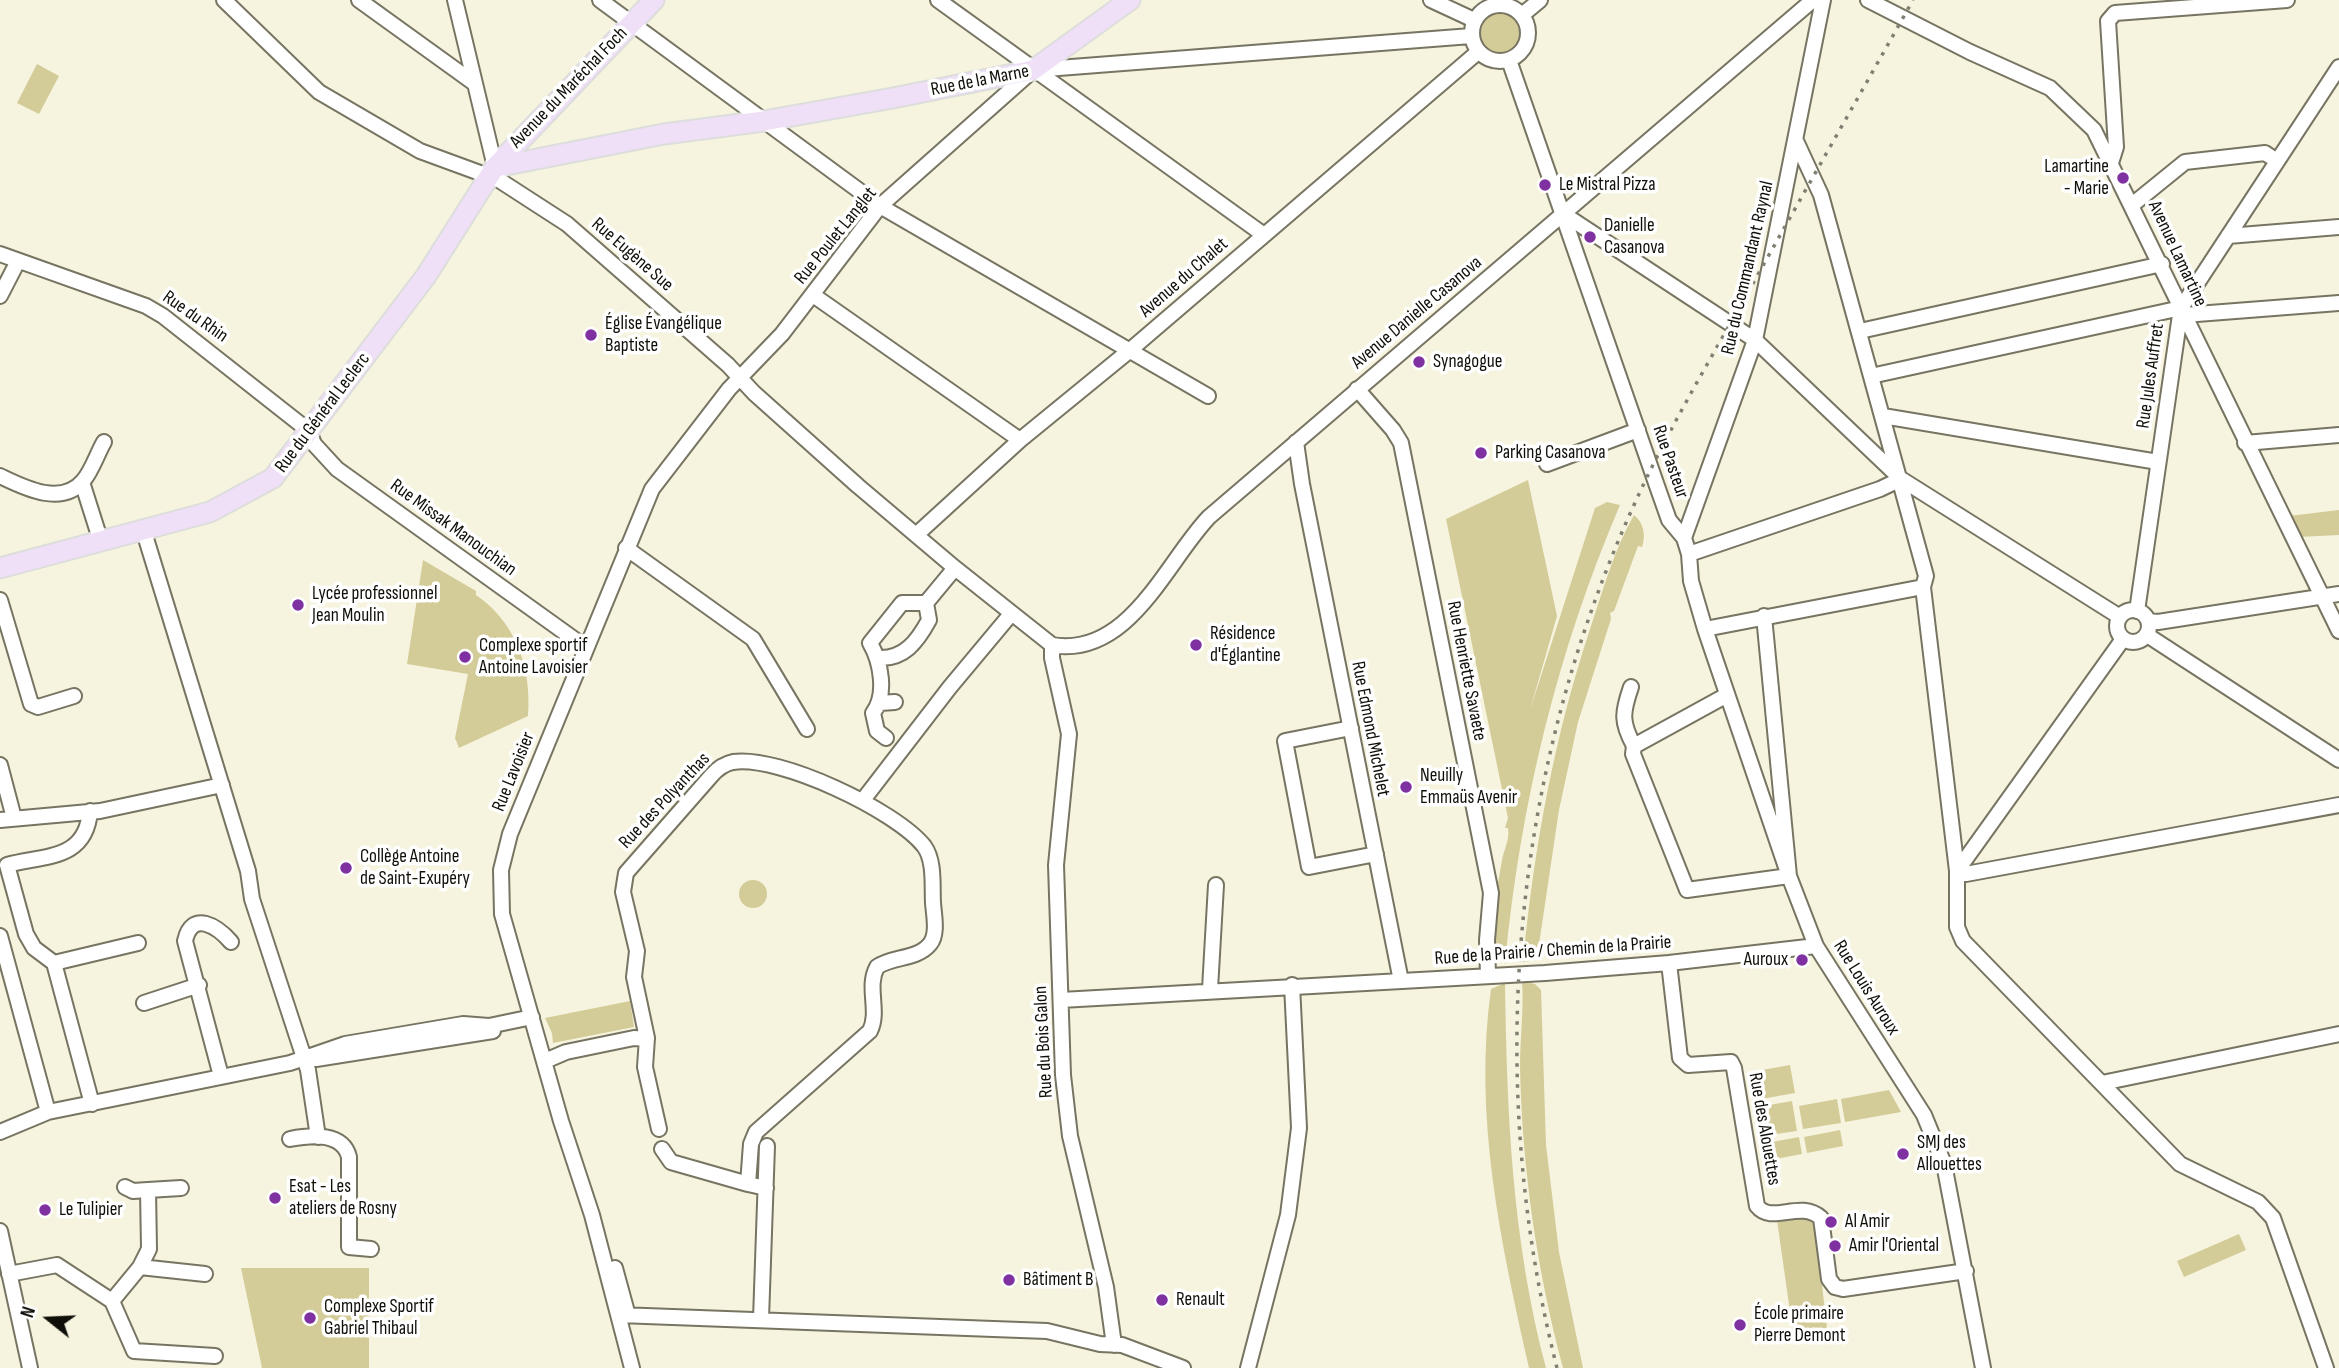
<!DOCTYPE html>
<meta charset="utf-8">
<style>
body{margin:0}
#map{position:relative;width:2339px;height:1368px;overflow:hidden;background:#f6f4df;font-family:"Sofia Sans Condensed",sans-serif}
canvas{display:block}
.north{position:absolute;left:14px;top:1284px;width:70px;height:70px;-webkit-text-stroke:5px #fff;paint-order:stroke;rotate:288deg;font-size:19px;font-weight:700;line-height:28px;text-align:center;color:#0f0e08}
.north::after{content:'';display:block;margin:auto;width:24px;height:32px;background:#0f0e08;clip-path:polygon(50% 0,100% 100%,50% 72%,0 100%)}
</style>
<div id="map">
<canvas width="2339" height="1368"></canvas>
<div class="north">N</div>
</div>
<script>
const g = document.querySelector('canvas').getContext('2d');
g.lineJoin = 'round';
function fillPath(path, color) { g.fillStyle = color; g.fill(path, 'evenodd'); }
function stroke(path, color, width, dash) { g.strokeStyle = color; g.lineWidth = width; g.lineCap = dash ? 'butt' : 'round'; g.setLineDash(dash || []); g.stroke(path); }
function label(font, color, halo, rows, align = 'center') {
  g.font = font + ' "Sofia Sans Condensed",sans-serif'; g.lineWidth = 7; g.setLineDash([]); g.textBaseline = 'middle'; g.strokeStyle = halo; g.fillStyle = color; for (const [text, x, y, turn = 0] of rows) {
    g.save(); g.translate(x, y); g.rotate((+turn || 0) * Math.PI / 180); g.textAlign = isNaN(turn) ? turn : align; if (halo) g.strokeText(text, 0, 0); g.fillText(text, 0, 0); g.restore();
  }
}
fillPath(new Path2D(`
 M1479 33a21 21 0 1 1 42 0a21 21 0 1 1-42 0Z
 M37,64L59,76L39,114L17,103Z
 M1528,480L1557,616L1530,710L1595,508L1607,502L1620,505C1557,652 1520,805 1505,964C1485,938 1497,891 1502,860C1504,849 1510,840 1508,828H1505L1508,818L1446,519Z
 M2339,510V535L2299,537L2289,516Z
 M1634,515C1644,523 1646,536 1642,547L1638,546L1614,611L1610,613L1611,619L1578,722L1559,810L1538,951L1535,960L1523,962C1534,847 1554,738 1590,629C1603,590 1614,550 1634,515Z
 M423,560L476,591V595C516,622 532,669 528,716L459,748L455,738L468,674L407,664Z
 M739 894a14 14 0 1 1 28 0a14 14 0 1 1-28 0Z
 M1522,981L1535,984L1541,990L1546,1145L1559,1252L1583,1368H1563C1537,1271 1522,1168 1520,1067C1520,1038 1524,1010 1522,981Z
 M1505,983C1507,1116 1512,1239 1546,1368H1529C1501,1244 1473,1116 1491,989Z
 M630,1001L634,1027L553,1043L552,1033L545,1018Z
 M1790,1065L1795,1093L1756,1100L1751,1072Z
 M1889,1090L1901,1112L1845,1122L1841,1099Z
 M1837,1099L1841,1123L1803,1129L1799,1106Z
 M1792,1101L1797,1131L1763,1136L1758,1107Z
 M1840,1130L1843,1146L1807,1153L1804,1137Z
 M1799,1137L1802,1154L1770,1160L1767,1143Z
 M1801,1216L1815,1224L1828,1337L1794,1340L1777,1220Z
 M2239,1234L2246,1250L2184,1277L2177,1261Z
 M241,1268H369V1368H262Z`), '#d4cc98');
const minor = new Path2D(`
 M224,0L319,92L420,151L499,180L567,224L728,365L754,393L858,486L955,568L1052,645C1129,658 1166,562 1209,517L1813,0
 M359,0L474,83
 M455,0L495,167
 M600,0L880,206L1208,396
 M938,0L1264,235
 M1431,0L1474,20
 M1868,0L1970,52L2050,88L2094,130L2339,631
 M1472 33a28 28 0 1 1 56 0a28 28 0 1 1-56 0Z
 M1522,15L1540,0
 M1509,60L1657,486L1669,520L1684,538L1689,554L1691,581L1705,629L1789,876
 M1033,70L1471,36
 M1796,141L1821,195L1926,576L1923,587L1957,871V927L1963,941L2180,1164L2258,1202L2273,1218L2326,1368
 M2111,163L2116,147L2108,21L2115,13L2287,0
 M2132,205L2185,162L2265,153L2277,161
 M1562,213L1755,340L1901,479L2120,617
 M2228,236L2339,227
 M0,254L146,306L163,316L309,431L314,444L337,469L585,647
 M813,295L1020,440
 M0,296L18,261
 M2184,315L2339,303
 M1860,331L2162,264
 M1871,376L2181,308
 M1357,389L1393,430L1401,443L1491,893L1487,940L1488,976
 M1883,416L2158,462
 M1296,442L1302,484L1401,981
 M2245,443L2339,435
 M1547,464L1638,430
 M0,476C23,487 61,507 83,481C92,471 97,454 104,442
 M82,482L101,542
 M144,532L248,871L252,899L308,1070L318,1137
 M916,535L1020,440L1129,351L1478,52
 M1684,538L1755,340L1823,0
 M626,548L753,639L807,729
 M1689,554L1880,489L1901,479
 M0,600L31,704L38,707L74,696
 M926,603L955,568
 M2117 626a16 16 0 1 1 32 0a16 16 0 1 1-32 0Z
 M2137,611L2181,308L2339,67
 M1764,616L1789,876L1816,946L1924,1115L1944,1164L1983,1368
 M2148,621L2158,622L2339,594
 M1705,629L1923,587
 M2147,635L2339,760
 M1052,645V658L1069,734L1056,865L1063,1075L1070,1136L1106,1287L1114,1345
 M879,658C904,659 917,642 929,620L926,603
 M1631,687C1622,713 1621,722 1634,746
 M1727,695L1634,746L1633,754L1687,890L1789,876
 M880,703L895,702
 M1351,728L1285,741L1309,867L1376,854
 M886,738L877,731L873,713C887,695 881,662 870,643L902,603H926
 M0,765L14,818
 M863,800L950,687L1011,614
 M90,811C86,860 46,855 7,865L26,934L34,948L54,963L92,1104
 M0,820L100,811L222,785
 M1957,871L1966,874L2339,805
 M1957,871L2123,639
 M0,936L48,1112
 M54,963L138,943
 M1669,963L1680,1058L1688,1065L1731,1062L1734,1068L1757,1206C1772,1225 1800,1199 1821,1218L1829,1279L1835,1287L1843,1289L1966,1271
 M1210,989L1216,885
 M1061,1000L1545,973L1669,963L1816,946
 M144,1003L199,985
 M316,1059L493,1031
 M545,1061L566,1052L634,1038L647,1039
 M221,1076L185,941C192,909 218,927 231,942
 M2102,1083L2339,1034
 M659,1129L645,1067L647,1038L634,977L637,951L623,892L626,873L711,776C717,769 723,764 733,762C779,755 895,810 924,846C935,861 932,885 933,903C934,916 938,934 930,944C917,960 892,956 877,967C866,987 880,1011 870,1031L756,1132L751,1144L748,1184L766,1188
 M0,1132L48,1112L290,1063L345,1044L463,1024L489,1026L532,1017
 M290,1139C310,1135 343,1132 349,1157V1247L371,1249
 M662,1149L671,1162L748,1184
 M125,1187L133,1191L148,1190
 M0,1231L30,1368
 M140,1267L149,1249L148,1190L181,1188
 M615,1268L627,1312
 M9,1274L57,1265L112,1301L134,1351L215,1356
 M112,1301L140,1267L205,1274
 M619,1315L1047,1331L1100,1344L1122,1345L1183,1368
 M761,1319L767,1146
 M632,1368L592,1215L561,1121L502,914L501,870L510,834L652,489L729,389L782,334L880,206L1032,71
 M1248,1368L1288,1215L1299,1128L1292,985`);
const major = new Path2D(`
 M496,167L664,134L764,121L893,98L1033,70L1130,0
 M0,568L210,512L273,478L426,276L495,167L654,0`);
stroke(minor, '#777462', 18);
stroke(major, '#dddddc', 23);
stroke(minor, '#fff', 14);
stroke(major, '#efe0f8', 19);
stroke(new Path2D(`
 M1557,1368C1483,1076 1512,767 1639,494C1671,425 1710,360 1747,294C1802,196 1858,98 1913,0`), '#807f71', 3.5, [3.5, 7]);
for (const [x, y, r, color] of [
 [2123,178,7,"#7f31a1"],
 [1545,185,7,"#7f31a1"],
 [1590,237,7,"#7f31a1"],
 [591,335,7,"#7f31a1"],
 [1419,362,7,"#7f31a1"],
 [1481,453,7,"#7f31a1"],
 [298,605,7,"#7f31a1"],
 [1196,645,7,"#7f31a1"],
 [465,657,7,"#7f31a1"],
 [1406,787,7,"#7f31a1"],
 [346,868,7,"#7f31a1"],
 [1802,960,7,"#7f31a1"],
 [1903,1154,7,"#7f31a1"],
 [275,1198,7,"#7f31a1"],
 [45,1210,7,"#7f31a1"],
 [1831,1222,7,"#7f31a1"],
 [1835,1246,7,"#7f31a1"],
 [1009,1280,7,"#7f31a1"],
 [1162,1300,7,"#7f31a1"],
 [310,1318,7,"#7f31a1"],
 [1740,1325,7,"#7f31a1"]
]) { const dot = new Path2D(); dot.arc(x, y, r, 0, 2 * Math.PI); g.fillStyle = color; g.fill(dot); stroke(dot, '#fff', 2.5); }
label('19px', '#0f0e08', '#fff', [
 ["Rue de la Marne",980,81,-11],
 ["Avenue du Maréchal Foch",569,88,-46],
 ["Rue Poulet Langlet",836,236,-51],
 ["Avenue Lamartine",2177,254,65],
 ["Rue Eugène Sue",632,255,41],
 ["Rue du Commandant Raynal",1748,268,-77],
 ["Avenue du Chalet",1184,278,-41],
 ["Avenue Danielle Casanova",1417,313,-40],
 ["Rue du Rhin",195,317,35],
 ["Rue Jules Auffret",2151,376,-82],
 ["Rue du Général Leclerc",323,413,-53],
 ["Rue Pasteur",1670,462,71],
 ["Rue Missak Manouchian",453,528,36],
 ["Rue Henriette Savaete",1466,671,79],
 ["Rue Edmond Michelet",1370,729,79],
 ["Rue Lavoisier",514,772,-68],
 ["Rue des Polyanthas",665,801,-47],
 ["Rue de la Prairie / Chemin de la Prairie",1553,951,-4],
 ["Rue Louis Auroux",1866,988,58],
 ["Rue du Bois Galon",1044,1042,-93],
 ["Rue des Alouettes",1764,1129,80]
]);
label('19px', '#0f0e08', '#fff', [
 ["Lamartine",2109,167,"right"],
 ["- Marie",2109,189,"right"],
 ["Le Mistral Pizza",1559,185],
 ["Danielle",1604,226],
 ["Casanova",1604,248],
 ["Église Évangélique",605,324],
 ["Baptiste",605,346],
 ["Synagogue",1433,362],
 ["Parking Casanova",1495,453],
 ["Lycée professionnel",312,594],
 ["Jean Moulin",312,616],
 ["Résidence",1210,634],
 ["d'Églantine",1210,656],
 ["Complexe sportif",479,646],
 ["Antoine Lavoisier",479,668],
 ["Neuilly",1420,776],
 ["Emmaüs Avenir",1420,798],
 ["Collège Antoine",360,857],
 ["de Saint-Exupéry",360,879],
 ["Auroux",1788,960,"right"],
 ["SMJ des",1917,1143],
 ["Allouettes",1917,1165],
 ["Esat - Les",289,1187],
 ["ateliers de Rosny",289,1209],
 ["Le Tulipier",59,1210],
 ["Al Amir",1845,1222],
 ["Amir l'Oriental",1849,1246],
 ["Bâtiment B",1023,1280],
 ["Renault",1176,1300],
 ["Complexe Sportif",324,1307],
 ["Gabriel Thibaul",324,1329],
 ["École primaire",1754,1314],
 ["Pierre Demont",1754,1336]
], 'left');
</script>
